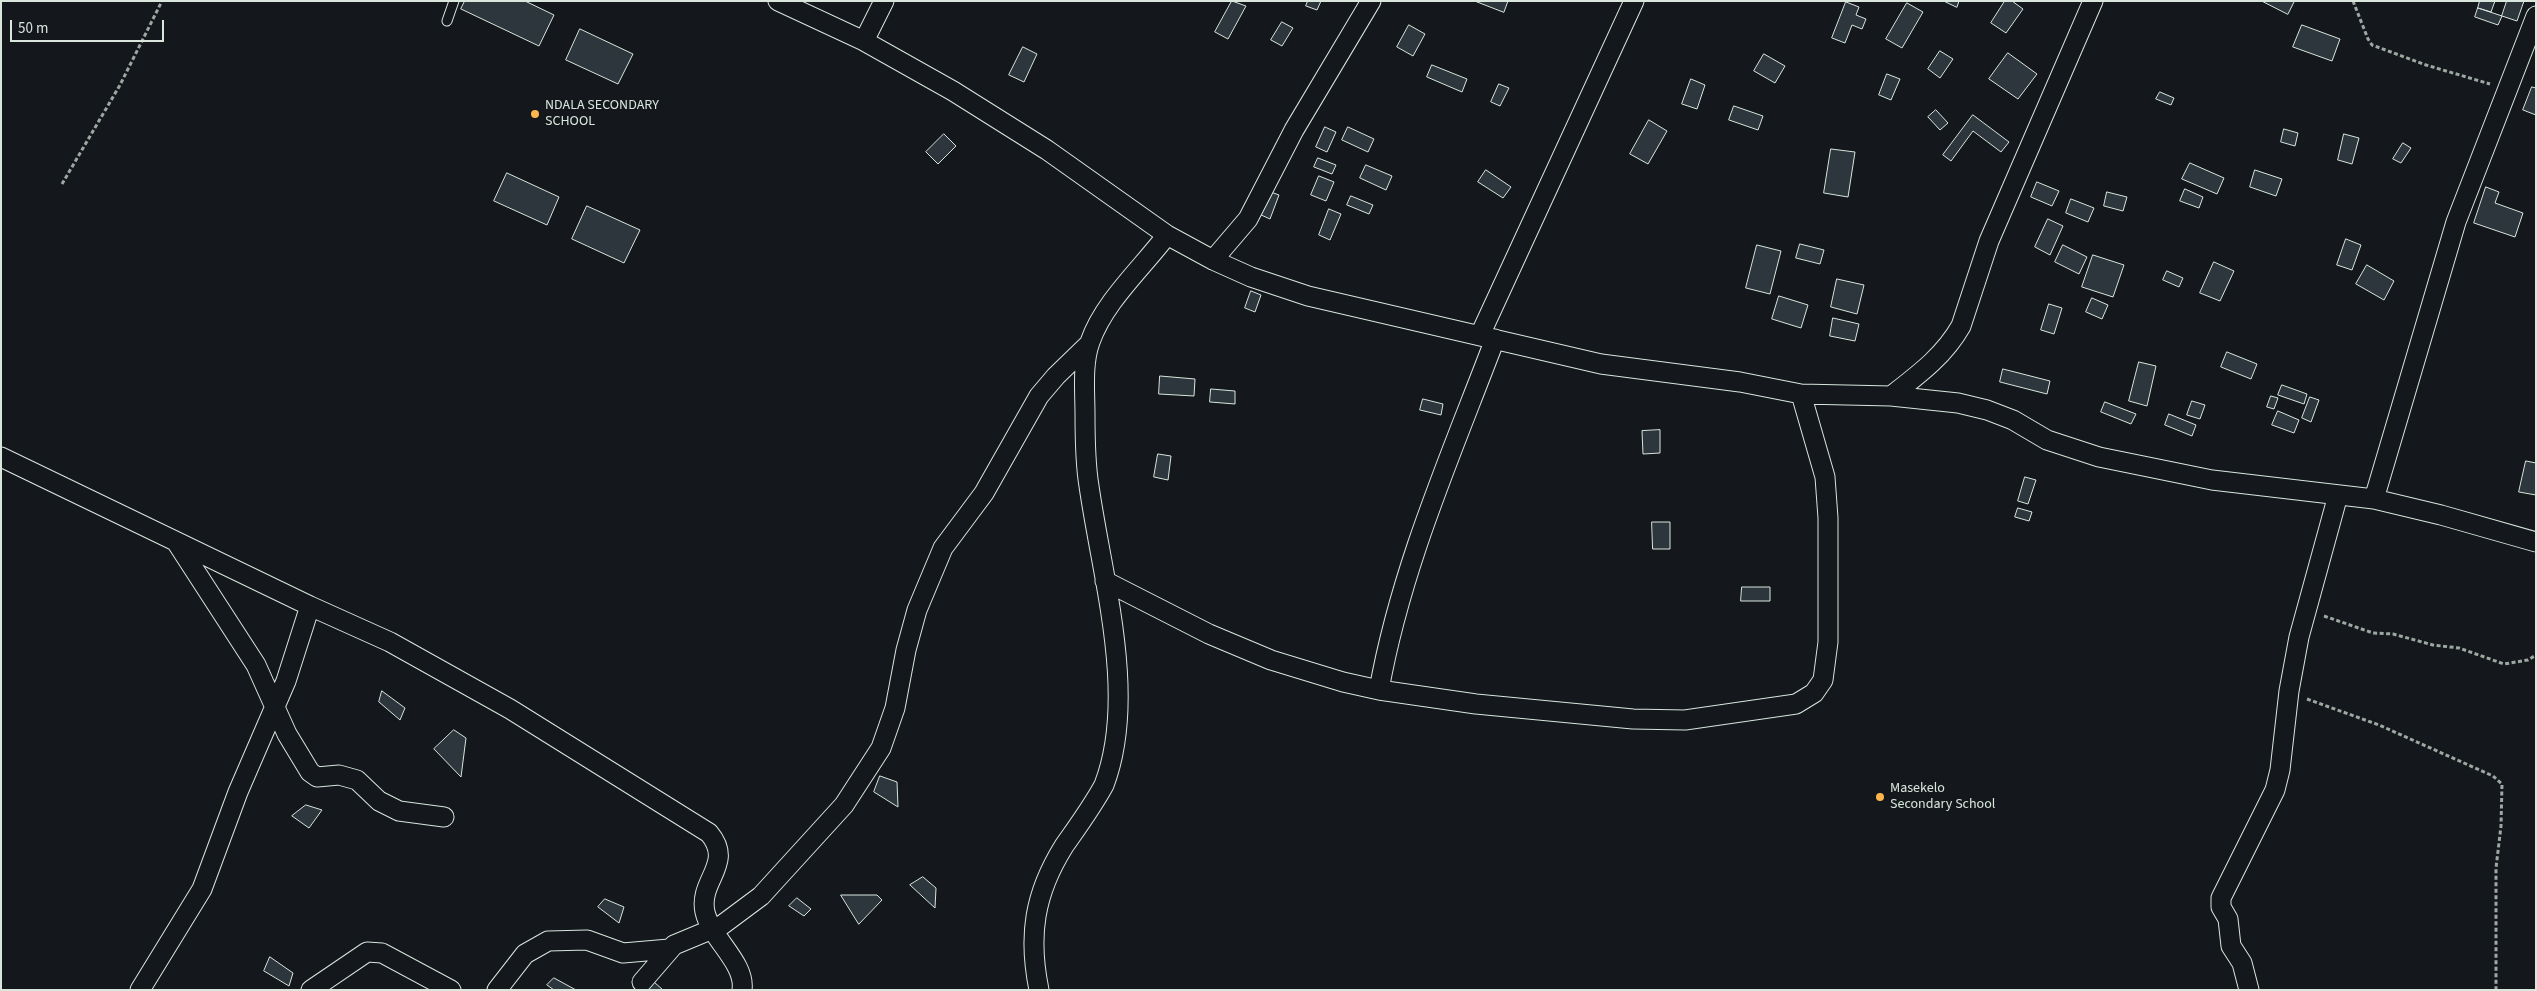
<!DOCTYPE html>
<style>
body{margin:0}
#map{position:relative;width:2537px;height:991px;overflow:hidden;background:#14181c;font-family:"Source Sans 3",sans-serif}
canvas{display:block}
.frame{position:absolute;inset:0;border:2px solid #d8e6dc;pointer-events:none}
.scale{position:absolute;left:10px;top:20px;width:154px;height:22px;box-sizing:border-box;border:2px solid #d8e6dc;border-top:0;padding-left:6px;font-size:15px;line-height:18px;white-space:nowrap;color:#d8e6dc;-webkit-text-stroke:4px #14181c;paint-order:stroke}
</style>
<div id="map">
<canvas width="2537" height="991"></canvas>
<div class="frame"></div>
<div class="scale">50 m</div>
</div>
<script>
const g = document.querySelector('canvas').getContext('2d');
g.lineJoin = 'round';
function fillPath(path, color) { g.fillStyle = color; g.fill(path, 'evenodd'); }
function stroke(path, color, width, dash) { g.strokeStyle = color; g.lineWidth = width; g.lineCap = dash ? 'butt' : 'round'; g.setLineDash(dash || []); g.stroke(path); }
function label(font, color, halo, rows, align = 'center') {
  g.font = font + ' "Source Sans 3",sans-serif'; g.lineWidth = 4; g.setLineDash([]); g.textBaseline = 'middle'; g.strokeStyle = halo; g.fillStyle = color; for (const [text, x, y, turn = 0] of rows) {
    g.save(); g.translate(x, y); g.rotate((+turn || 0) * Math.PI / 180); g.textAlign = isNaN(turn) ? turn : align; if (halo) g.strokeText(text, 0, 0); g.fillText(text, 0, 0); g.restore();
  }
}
const building = new Path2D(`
 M465,1H525L554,15L539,46L461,9Z
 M1232,1L1246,6L1228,39L1215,32Z
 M1308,1H1321L1317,10L1306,6Z
 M1475,1H1508L1504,12Z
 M1944,1H1959L1957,7Z
 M2005,1H2012L2023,9L2006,33L1991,23Z
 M2262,1H2293L2294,2L2288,14Z
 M2480,1H2495L2491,12L2478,8Z
 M2507,1H2524L2517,21L2502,16Z
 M1846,2L1859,7L1856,15L1866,19L1862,29L1852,25L1845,43L1832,38Z
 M1907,3L1923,12L1902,48L1886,39Z
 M2478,8L2502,16L2498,25L2475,17Z
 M1282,22L1293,28L1282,46L1271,40Z
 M1409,25L1425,34L1413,56L1397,47Z
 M2302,25L2340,39L2332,61L2293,47Z
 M580,29L633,54L618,84L566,60Z
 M1023,47L1037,54L1024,82L1009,75Z
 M1940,51L1953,59L1940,78L1928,69Z
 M2008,53L2037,74L2018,99L1989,79Z
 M1764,54L1785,66L1775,83L1754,71Z
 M1432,65L1467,79L1462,92L1427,77Z
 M1887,74L1900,79L1891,100L1879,95Z
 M1691,79L1705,85L1697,109L1682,104Z
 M1499,84L1509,88L1500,106L1491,102Z
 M2532,87L2536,88V115L2523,110Z
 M2160,92L2174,98L2171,105L2156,99Z
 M1734,106L1763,116L1758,130L1729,120Z
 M1936,110L1948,123L1940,130L1928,117Z
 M1973,115L2009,142L2001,152L1973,131L1951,161L1943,155Z
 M1649,120L1667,131L1648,164L1630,154Z
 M1325,127L1336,132L1327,152L1316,147Z
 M1348,127L1374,139L1368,152L1342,140Z
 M2284,129L2298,133L2295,146L2281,142Z
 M944,134L956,146L938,164L926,152Z
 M2344,134L2359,138L2352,164L2338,160Z
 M2403,143L2411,148L2401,163L2393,159Z
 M1831,149L1855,152L1848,197L1824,193Z
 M1318,158L1336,165L1332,174L1314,167Z
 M2190,163L2224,178L2217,194L2182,179Z
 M1366,165L1392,176L1386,190L1360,178Z
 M1486,170L1511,187L1503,198L1478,182Z
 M2255,170L2282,179L2276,196L2250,187Z
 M507,173L559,197L547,225L494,201Z
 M1319,176L1334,182L1326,201L1311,195Z
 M2037,182L2059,191L2052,206L2031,197Z
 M2486,187L2499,192L2495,203L2523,213L2515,237L2474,223Z
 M2185,189L2203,197L2199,208L2180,201Z
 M1268,191L1279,195L1270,219L1259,214Z
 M2107,192L2127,197L2123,211L2104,206Z
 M1351,196L1373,205L1369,214L1347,205Z
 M2071,199L2094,208L2088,222L2066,213Z
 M587,206L640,230L624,263L572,239Z
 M1329,209L1341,214L1330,240L1319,235Z
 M2048,219L2063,226L2050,255L2035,247Z
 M2346,239L2361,245L2352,270L2337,265Z
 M1800,244L1824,250L1820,264L1796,258Z
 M1757,245L1781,251L1770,294L1746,288Z
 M2063,245L2087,257L2079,274L2055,262Z
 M2093,255L2124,265L2113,297L2082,287Z
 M2214,262L2234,271L2220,301L2200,293Z
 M2367,265L2394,281L2384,300L2356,284Z
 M2167,271L2183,278L2179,287L2163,280Z
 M1837,279L1864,285L1857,314L1831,307Z
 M1251,291L1261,295L1255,312L1245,308Z
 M1779,296L1808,305L1801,328L1772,319Z
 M2092,298L2108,305L2102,319L2086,312Z
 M2049,304L2062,308L2054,334L2041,330Z
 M1833,318L1859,324L1855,341L1830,336Z
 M2227,352L2257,364L2251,379L2221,367Z
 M2139,362L2156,366L2147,406L2129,401Z
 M2003,369L2050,381L2047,394L2000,382Z
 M1160,376L1195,379L1194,396L1159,394Z
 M2282,385L2307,394L2304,404L2278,395Z
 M1211,389L1235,391V404L1210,402Z
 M2271,396L2278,398L2274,409L2267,407Z
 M2310,397L2319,400L2311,422L2302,418Z
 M1423,399L1443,404L1441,415L1420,410Z
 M2192,401L2205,405L2200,419L2187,415Z
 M2105,402L2136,414L2131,424L2101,412Z
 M2278,411L2299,420L2294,433L2272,425Z
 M2169,414L2196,425L2192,436L2165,425Z
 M1660,430V453L1643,454L1642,431Z
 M1158,454L1171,456L1168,480L1154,477Z
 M2526,461L2536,463V495L2519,492Z
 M2025,477L2036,480L2028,504L2018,501Z
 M2018,508L2032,512L2029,521L2015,517Z
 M1652,522H1670V549H1653Z
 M1742,587H1770V601H1741Z
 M382,691L405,708L400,720L379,702Z
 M454,730L466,738L461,777L434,749Z
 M880,776L897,782L898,807L874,792Z
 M306,805L322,810L309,828L292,816Z
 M923,877L936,888L935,908L910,885Z
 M841,895H877L882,900L859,924Z
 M797,898L811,909L804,916L789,906Z
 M605,899L624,907L619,923L598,907Z
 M270,957L293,973L289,986L264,971Z
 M554,978L576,990H554L547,985Z
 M654,982L663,990H646Z`);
fillPath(building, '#2c363c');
stroke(building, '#d8e6dc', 1);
const lane = new Path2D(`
 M447,21L454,1`);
const street = new Path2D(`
 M778,1L864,41L953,91L1047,150L1167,235L1213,260L1251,277L1308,296L1601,364L1740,382L1801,394L1891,396L1958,403L1987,410L2013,420L2047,440L2099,457L2212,480L2374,499L2441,515L2536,542
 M864,41L884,1
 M1213,260L1248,219L1294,130L1371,1
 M1480,335L1634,1
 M1891,396C1918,375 1944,356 1961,326L1989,241L2093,1
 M1,457L310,606L390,642L510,709L709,833C735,864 698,880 705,912C711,939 746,963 742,990
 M2374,499L2456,222L2536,16
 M177,543L256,665L287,734L310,772L317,777L339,775L357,780L379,801L399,811L444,817
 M1105,581L1209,634L1271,660L1343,682L1379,690L1476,704L1633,719L1685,720L1796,704L1814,693L1823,680L1828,642V518L1825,477L1801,394
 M1379,690C1401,567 1451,455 1495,339
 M642,982L674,945L722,925L761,896L844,805L881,748L895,708L906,650L917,610L943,548L984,493L1039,396L1056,376L1089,344
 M140,990L202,889L238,792L286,681L310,606
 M311,990L367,952L382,953L451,990
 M497,990L525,954L548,941L587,940L623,953L669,949
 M1039,990C1028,936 1034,894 1064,846C1078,826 1092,807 1104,785C1138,696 1102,578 1089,486C1085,462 1085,438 1085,414C1085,392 1082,364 1090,342C1104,302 1141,269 1167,235
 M2249,990L2242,963L2231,946L2228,919L2221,907V898L2275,790L2280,770L2289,691L2299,637L2338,495`);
stroke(lane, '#d8e6dc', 11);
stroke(street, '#d8e6dc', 21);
stroke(new Path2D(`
 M2353,1L2368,39L2372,45L2426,65L2490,84
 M62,184L120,85L162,1
 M2324,616L2373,633L2393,634L2433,645L2459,648L2504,664L2528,660L2536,655
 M2307,699L2379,725L2493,776L2502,784L2501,826L2496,868V990`), '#9da8a2', 3, [4, 2.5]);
stroke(lane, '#14181c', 9);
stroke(street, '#14181c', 19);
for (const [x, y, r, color] of [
 [535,114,5,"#ffb74d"],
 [1880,797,5,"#ffb74d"]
]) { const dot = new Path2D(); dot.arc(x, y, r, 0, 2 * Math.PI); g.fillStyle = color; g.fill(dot); stroke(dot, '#14181c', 2); }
label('14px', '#d8e6dc', '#14181c', [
 ["NDALA SECONDARY",545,106],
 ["SCHOOL",545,122],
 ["Masekelo",1890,789],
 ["Secondary School",1890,805]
], 'left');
</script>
